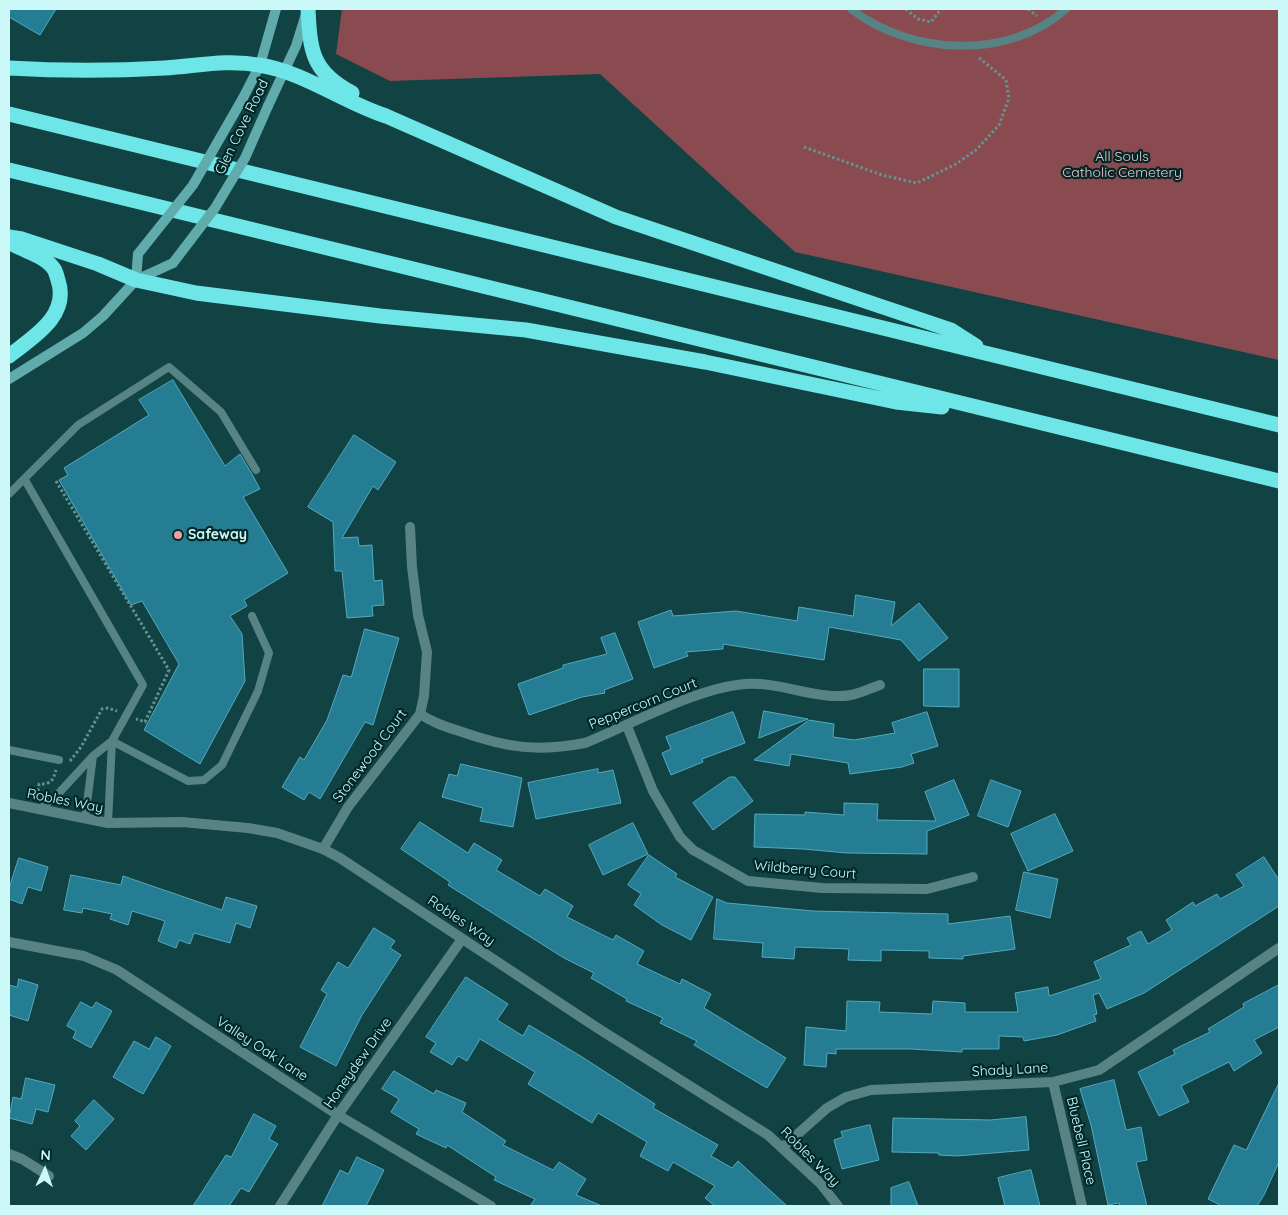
<!DOCTYPE html>
<style>
body{margin:0}
#map{position:relative;width:1288px;height:1215px;overflow:hidden;background:#114344;font-family:Quicksand,sans-serif}
canvas{display:block}
.frame{position:absolute;inset:0;border:10px solid #cdf8f8;pointer-events:none}
.north{position:absolute;left:20px;top:1145px;width:50px;height:50px;-webkit-text-stroke:4px #002829;paint-order:stroke;rotate:3deg;font-size:14px;font-weight:700;line-height:20px;text-align:center;color:#cdf8f8}
.north::after{content:'';display:block;margin:auto;width:18px;height:22px;background:#cdf8f8;clip-path:polygon(50% 0,100% 100%,50% 72%,0 100%)}
</style>
<div id="map">
<canvas width="1288" height="1215"></canvas>
<div class="frame"></div>
<div class="north">N</div>
</div>
<script>
const g = document.querySelector('canvas').getContext('2d');
g.lineJoin = 'round';
function fillPath(path, color) { g.fillStyle = color; g.fill(path, 'evenodd'); }
function stroke(path, color, width, dash) { g.strokeStyle = color; g.lineWidth = width; g.lineCap = dash ? 'butt' : 'round'; g.setLineDash(dash || []); g.stroke(path); }
function label(font, color, halo, rows, align = 'center') {
  g.font = font + ' Quicksand,sans-serif'; g.lineWidth = 4.5; g.setLineDash([]); g.textBaseline = 'middle'; g.strokeStyle = halo; g.fillStyle = color; for (const [text, x, y, turn = 0] of rows) {
    g.save(); g.translate(x, y); g.rotate((+turn || 0) * Math.PI / 180); g.textAlign = isNaN(turn) ? turn : align; if (halo) g.strokeText(text, 0, 0); g.fillText(text, 0, 0); g.restore();
  }
}
fillPath(new Path2D(`
 M342,9H1279V360L795,252L600,74L390,81L336,54Z`), '#894b4f');
const building = new Path2D(`
 M9,9H56L40,35L9,17Z
 M173,380L225,466L240,454L252,474L260,489L243,497L288,573L244,600L247,606L230,616L242,634L245,681L200,764L144,730L179,664L142,601L131,605L59,480L68,475L64,468L149,415L139,400Z
 M354,435L396,462L378,490L373,486L342,538L358,537L359,546L372,545L374,581L382,580L384,605L372,606L373,616L347,618L342,571H335L333,522L308,507Z
 M856,595L895,602L891,626L919,603L948,638L919,661L901,640L829,627L824,660L723,644V649L686,652L688,656L654,668L638,622L671,610L673,616L736,611L797,621L799,607L853,616Z
 M365,629L399,638L373,725L365,722L320,799L309,792L304,800L282,787L300,757L304,760L327,720L343,675L351,677Z
 M615,633L633,679L604,690L605,693L582,697L529,715L518,684L563,668V665L607,654L601,638Z
 M924,669H959V707L924,706Z
 M764,711L808,719L759,738Z
 M733,712L745,743L702,759L703,762L671,775L662,753L671,749L666,737Z
 M927,712L938,746L911,754L914,763L902,767L850,774L848,763L791,754L789,766L754,760L809,720L834,724L833,737L854,740L895,733L892,723Z
 M461,764L522,778L513,827L480,821L483,808L442,797L449,774L457,776Z
 M598,769V773L613,770L621,803L536,819L528,783Z
 M730,777H735L753,801L713,830L693,803Z
 M954,780L969,815L927,831V854L847,853L803,849L754,847L755,814L805,815V812L844,815V803L878,804L877,820L936,821L925,792Z
 M991,780L1021,791L1008,827L978,816Z
 M1055,814L1073,851L1028,871L1011,834Z
 M420,822L468,853L474,843L502,860L496,870L540,896L545,889L573,906L567,917L613,940L616,935L644,951L637,964L680,984L682,979L711,994L704,1008L786,1058L767,1088L694,1045L697,1041L660,1023L663,1018L626,1001L627,999L591,978L594,973L564,958L448,885L450,882L401,849Z
 M633,823L648,854L603,875L589,845Z
 M649,855L677,874L675,877L713,897L691,940L662,925L634,905L641,894L628,885Z
 M1264,857L1279,880V906L1144,993L1107,1009L1099,993L1093,995L1097,1014L1094,1015L1096,1021L1057,1035L1024,1041L1023,1037L999,1036V1049H962V1052L911,1049H836V1054L827,1053L826,1067L804,1065L806,1027L846,1031L847,1001L880,1002L879,1012L932,1014L933,1001L965,1003V1012H1018L1015,993L1048,987L1049,996L1101,979L1094,962L1131,945L1127,938L1141,931L1148,944L1172,930L1166,920L1193,902L1195,906L1217,894L1220,899L1244,886L1236,875Z
 M19,858L48,867L41,891L28,887L22,904L9,899V889Z
 M1024,872L1058,879L1050,918L1016,910Z
 M71,875L121,885L123,876L222,910L226,897L257,906L250,928L236,923L230,943L194,933L190,944L179,940L176,948L158,941L165,921L132,911L128,925L110,919L112,914L83,908L82,913L64,910Z
 M717,899L727,903L813,911L948,914V924L1010,916L1015,949L963,956V959L929,958V951L881,950V961L848,960L849,949L795,947L794,959L762,957L763,943L714,939Z
 M374,928L395,941L390,948L401,955L362,1015L336,1066L300,1047L327,994L321,990L338,962L348,968Z
 M466,977L508,1004L497,1020L523,1036L529,1025L582,1057L655,1104L653,1108L718,1145L711,1156L732,1168L738,1161L787,1206H715L705,1198L715,1186L673,1162L668,1171L640,1156L647,1142L598,1113L592,1123L528,1084L535,1072L480,1039L467,1061L458,1056L452,1065L430,1052L436,1043L426,1037Z
 M19,979L38,985L28,1021L9,1015V985L17,987Z
 M1279,985V1027L1254,1040L1262,1053L1234,1071L1229,1062L1181,1086L1189,1102L1159,1116L1138,1072L1175,1054L1173,1050L1210,1032L1208,1029L1244,1007L1243,1004Z
 M81,1002L92,1008L96,1002L112,1011L91,1048L73,1038L76,1031L67,1026Z
 M156,1037L171,1046L143,1094L113,1077L134,1041L149,1049Z
 M394,1071L434,1094L436,1090L466,1103L462,1112L506,1141L503,1145L553,1170L559,1162L586,1179L576,1195L602,1206H530L535,1199L494,1180L496,1177L447,1145L446,1148L416,1134L419,1129L391,1112L399,1099L382,1089Z
 M26,1078L55,1085L48,1112L36,1109L32,1124L9,1118L13,1097L21,1099Z
 M1114,1080L1126,1130L1141,1127L1147,1160L1136,1162L1147,1206H1120L1119,1203L1108,1205L1091,1125L1080,1089Z
 M1279,1083V1162L1264,1195L1257,1206H1222L1208,1199L1234,1145L1246,1150Z
 M94,1100L114,1119L86,1150L71,1136L80,1126L75,1121Z
 M254,1114L276,1126L269,1139L278,1144L249,1192L241,1188L229,1206H193L226,1155L231,1157Z
 M1026,1117L1029,1150L957,1156L939,1155V1153L892,1152L893,1118L990,1120Z
 M870,1125L879,1160L842,1169L834,1140L843,1137L841,1132Z
 M357,1157L384,1170L366,1206H322L340,1170L348,1174Z
 M1031,1170L1040,1206H1005L998,1178Z
 M909,1182L918,1206H891V1188Z`);
fillPath(building, '#247d92');
stroke(building, '#55a9be', 1);
stroke(new Path2D(`
 M906,9L918,19L931,22L941,9
 M1028,9L1037,16
 M804,147L882,175L917,183L956,164L976,150L999,125L1009,98L1006,80L978,57
 M56,481L169,670L145,722L136,719
 M70,761L81,747L102,709L108,708L117,711
 M38,791L39,784C52,784 53,780 56,770`), '#649394', 3, [2.5, 2.5]);
stroke(new Path2D(`
 M851,9C911,55 1008,61 1066,9
 M25,480L143,685L112,741L93,756L85,819
 M9,494L78,425L169,367L221,412L256,470
 M112,741L188,781L204,780L222,765L258,691L269,653L252,616
 M9,750L59,760
 M39,810L58,794L93,756
 M108,823L112,741`), '#578384', 8);
stroke(new Path2D(`
 M410,527L412,567L418,615L427,652L424,696L420,714L348,807L323,849L340,858L599,1029L768,1135L820,1183L838,1206
 M420,714C433,723 447,727 462,732C508,748 537,752 585,743C632,724 696,688 745,684C779,681 820,701 851,695C861,693 871,688 880,685
 M627,726L653,791L680,837L693,850L748,881L822,888L927,889L973,877
 M9,942L84,956L117,970L338,1115L491,1206
 M1053,1082L1082,1206
 M783,1147L827,1108L846,1097L871,1090L1053,1082L1099,1070L1279,948
 M9,1154L22,1159L49,1176
 M280,1206L338,1115L462,939`), '#578384', 10);
stroke(new Path2D(`
 M9,803L108,823L182,822L248,828L277,833L323,849`), '#578384', 10);
stroke(new Path2D(`
 M243,98L260,65L276,9
 M268,106L296,46L306,14
 M136,280L138,254
 M9,379L83,333L103,316L136,280L173,263`), '#62abac', 10);
stroke(new Path2D(`
 M308,9C310,51 312,72 352,93
 M9,68C61,71 113,71 165,68C197,66 227,59 259,65C304,72 343,102 386,116L616,217L951,330L976,346
 M9,114L1279,425
 M9,170L1279,481
 M9,237L22,239L98,264L136,280L196,293L380,316L526,330L705,362L896,402L942,407
 M9,356C33,337 70,316 58,280C57,277 56,272 54,269C45,256 27,252 14,245`), '#6ee6e8', 15);
stroke(new Path2D(`
 M138,254L193,185L243,98
 M173,263L215,208L245,158L268,106`), '#62abac', 10);
for (const [x, y, r, color] of [
 [178,535,5,"#f49b9f"]
]) { const dot = new Path2D(); dot.arc(x, y, r, 0, 2 * Math.PI); g.fillStyle = color; g.fill(dot); stroke(dot, '#002829', 2); }
label('14px', '#cdf8f8', '#002829', [
 ["Glen Cove Road",242,127,-64],
 ["Peppercorn Court",643,704,-22],
 ["Stonewood Court",370,756,-53],
 ["Robles Way",65,801,11],
 ["Wildberry Court",805,870,5],
 ["Robles Way",461,921,34],
 ["Valley Oak Lane",262,1049,33],
 ["Honeydew Drive",358,1063,-55],
 ["Shady Lane",1010,1070,-3],
 ["Bluebell Place",1081,1141,77],
 ["Robles Way",810,1157,45]
]);
label('14px', '#f5c5c6', '#002829', [
 ["All Souls",1122,157],
 ["Catholic Cemetery",1122,173]
]);
label('bold 14px', '#cdf8f8', '#002829', [
 ["Safeway",188,535]
], 'left');
</script>
